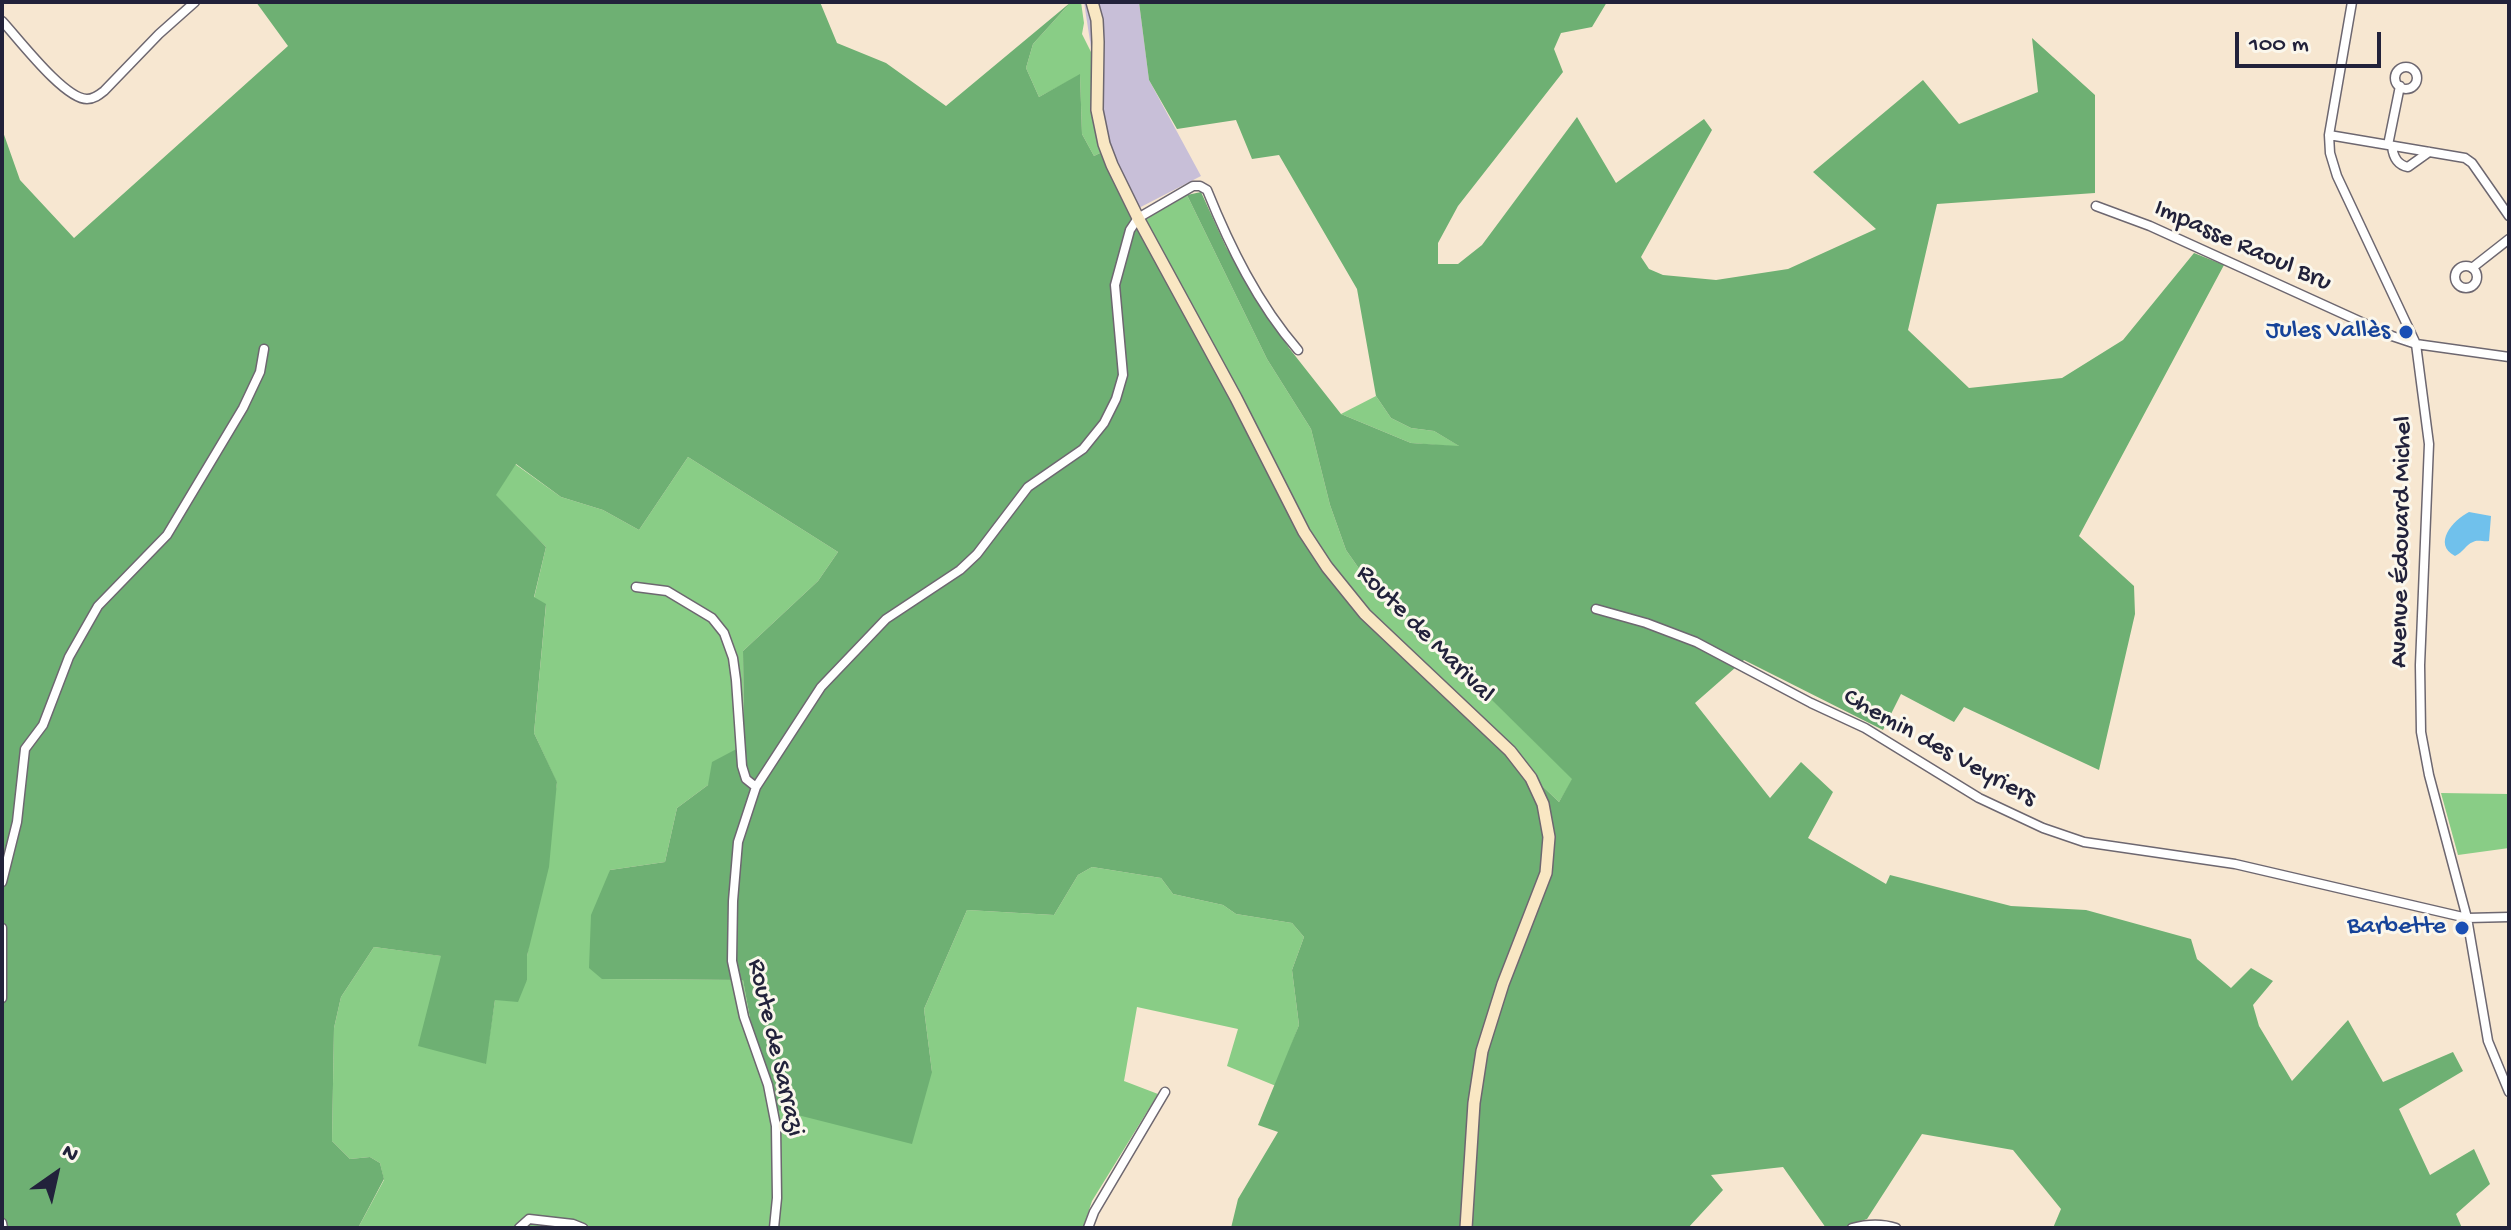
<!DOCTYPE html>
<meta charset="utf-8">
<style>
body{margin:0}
#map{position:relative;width:2511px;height:1230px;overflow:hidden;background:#f7e7d1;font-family:"Gochi Hand",sans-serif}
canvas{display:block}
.frame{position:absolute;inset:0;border:4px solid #22223b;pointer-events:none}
.north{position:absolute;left:16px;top:1134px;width:80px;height:80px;-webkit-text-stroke:6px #fbf7ec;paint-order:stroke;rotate:34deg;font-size:22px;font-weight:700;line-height:32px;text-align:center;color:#22223b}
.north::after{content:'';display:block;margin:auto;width:28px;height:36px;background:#22223b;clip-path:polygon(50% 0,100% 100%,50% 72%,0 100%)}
.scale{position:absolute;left:2235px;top:32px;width:146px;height:36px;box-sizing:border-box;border:4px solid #22223b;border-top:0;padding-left:10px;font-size:24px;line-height:28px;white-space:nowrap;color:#22223b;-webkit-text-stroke:6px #fbf7ec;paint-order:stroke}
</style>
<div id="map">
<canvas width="2511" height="1230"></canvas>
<div class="frame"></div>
<div class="north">N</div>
<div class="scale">100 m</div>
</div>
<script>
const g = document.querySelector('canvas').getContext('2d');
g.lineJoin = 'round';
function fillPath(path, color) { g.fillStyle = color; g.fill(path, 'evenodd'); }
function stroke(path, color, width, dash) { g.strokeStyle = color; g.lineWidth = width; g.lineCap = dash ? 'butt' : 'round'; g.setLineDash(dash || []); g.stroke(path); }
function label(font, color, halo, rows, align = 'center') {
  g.font = font + ' "Gochi Hand",sans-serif'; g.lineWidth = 6; g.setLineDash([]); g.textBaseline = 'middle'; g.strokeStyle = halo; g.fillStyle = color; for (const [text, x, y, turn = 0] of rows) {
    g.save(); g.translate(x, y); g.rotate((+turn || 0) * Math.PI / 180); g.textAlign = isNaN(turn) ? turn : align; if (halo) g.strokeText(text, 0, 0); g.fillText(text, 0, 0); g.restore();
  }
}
fillPath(new Path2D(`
 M1084,2H1139L1149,80L1201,176L1131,212L1102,152L1093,117L1092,54Z`), '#c8bfd8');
fillPath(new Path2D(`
 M1071,2H1081L1084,23L1082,34L1092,54L1093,117L1102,152L1094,156L1082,134L1080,75L1039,97L1026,68L1033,44Z
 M1187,195L1267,359L1311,429L1330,505L1346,550L1360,570L1573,779L1559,802L1346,599L1139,223Z
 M1376,396L1391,418L1411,428L1434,431L1461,447L1411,443L1341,414Z
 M688,457L838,552L818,581L743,651L744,746L708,785L677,808L665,862L610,870L602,979L743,980L750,1018L932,1072L924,1009L967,910L1054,915L1078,875L1092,867L1161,878L1173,894L1223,905L1236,914L1292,923L1304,937L1292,970L1299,1025L1276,1086L1227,1066L1238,1029L1137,1007L1124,1081L1158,1094L1092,1201L1083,1228H358L384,1180L380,1163L370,1157L350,1159L332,1141L334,1028L341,997L374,947L442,956L485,1064L495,1000L527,980V956L557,783L534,733L546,605L534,598L546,547L495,495L515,464L561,497L603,510L639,530Z
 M2441,793L2509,794V848L2458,855Z`), '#89cd86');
fillPath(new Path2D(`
 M256,2H820L837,43L886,63L946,106L1071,2L1033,44L1026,68L1039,97L1080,74L1082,134L1094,156L1102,152L1346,599L1559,802L1572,779L1360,570L1346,550L1330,505L1311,429L1267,359L1187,195L1201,192L1226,247L1258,300L1289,348L1341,414L1411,443L1459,446L1434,431L1411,428L1391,418L1376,396L1357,289L1279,155L1252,159L1236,120L1177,129L1149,80L1139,2H1607L1592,27L1561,33L1554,49L1563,72L1458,206L1438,243V264H1458L1482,245L1577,117L1616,183L1704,119L1712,130L1641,257L1649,269L1663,275L1716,280L1788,269L1876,229L1813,172L1923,80L1959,124L2038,92L2032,38L2095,95V193L1937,204L1908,330L1969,388L2062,378L2123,340L2194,253L2224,265L2079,536L2134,586L2135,614L2099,770L1964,707L1954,722L1901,694L1883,730L1744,660L1695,703L1770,798L1801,762L1833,792L1808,838L1886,884L1890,875L2011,906L2086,910L2191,939L2197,959L2231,988L2251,968L2273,981L2253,1005L2259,1026L2292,1081L2348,1020L2383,1082L2453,1052L2463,1071L2399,1109L2430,1175L2474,1149L2490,1184L2456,1214L2462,1228H2053L2061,1209L2013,1150L1922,1134L1867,1219L1841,1228H1826L1783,1167L1711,1175L1723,1190L1688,1228H1231L1238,1199L1278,1132L1258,1125L1299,1025L1292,970L1304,937L1292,923L1236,914L1223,905L1173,894L1161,878L1092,867L1078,875L1054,915L967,910L924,1009L932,1072L912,1144L778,1110L750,1018L743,980L602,979L589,968L591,915L610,870L665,862L677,808L708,785L712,762L744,745L743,651L818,581L838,552L688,457L639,530L603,510L561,497L516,464L496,495L546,547L534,597L546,604L534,733L557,782L549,867L527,956V980L518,1002L495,1000L486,1064L418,1046L441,956L374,947L341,997L334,1028L332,1141L350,1159L370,1157L380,1163L384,1179L358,1228H2V129L20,180L74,238L288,46Z`), '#6eb073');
fillPath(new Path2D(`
 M2469,512L2491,516L2489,541C2484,542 2477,539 2473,542C2465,545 2464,552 2455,556C2432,544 2453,520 2469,512Z`), '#70c1ec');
const minor = new Path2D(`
 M2352,2L2329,135L2330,153L2337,176L2416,344L2429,444L2420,665L2421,732L2429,775L2467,918L2488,1041L2509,1092
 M2,21C18,38 64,99 87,99C94,99 99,95 104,91L159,34L195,2
 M2395 78a11 11 0 1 1 22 0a11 11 0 1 1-22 0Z
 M2329,135L2465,158L2472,163L2509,216
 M2388,145L2400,86
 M2392,146C2393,156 2397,165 2408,167L2429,152
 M2096,206L2150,226L2392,336L2416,344L2509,357
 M2455 277a11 11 0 1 1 22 0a11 11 0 1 1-22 0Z
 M2472,268L2509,239
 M636,587L667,591L712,618L724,633L733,658L736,680L742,766L746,779L756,787
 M1596,609L1646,623L1696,642L1811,703L1865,728L1979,798L2043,828L2084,842L2235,864L2467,918L2509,917
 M2,882L17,822L25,749L43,725L69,657L98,606L167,535L243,408L260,372L264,349
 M2,928V998
 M2,1223L3,1228
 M519,1228L529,1219L573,1224L583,1228
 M774,1228L777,1198L776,1126L768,1085L744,1017L732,961L733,901L738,842L756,787L821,687L886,619L960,570L977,554L1028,487L1083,449L1104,423L1116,399L1123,375L1115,285L1130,230L1138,218L1193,186H1200L1207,190C1230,247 1258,304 1298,350
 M1088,1228L1094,1212L1165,1092
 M1852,1228C1867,1224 1881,1223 1896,1228`);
const secondary = new Path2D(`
 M1092,2L1097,20L1098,42L1097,110L1104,144L1112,165L1138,218L1236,398L1304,532L1327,567L1365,614L1510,751L1531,778L1543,804L1549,837L1546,873L1503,984L1482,1051L1474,1103L1466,1228`);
stroke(minor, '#6d6770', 11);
stroke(secondary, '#6d6770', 14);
stroke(minor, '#fff', 8);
stroke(secondary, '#f9e7c3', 11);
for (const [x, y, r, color] of [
 [2406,332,8,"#1a4fb4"],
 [2462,928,8,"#1a4fb4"]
]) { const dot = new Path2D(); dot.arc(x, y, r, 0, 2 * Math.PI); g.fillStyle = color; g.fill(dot); stroke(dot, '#fbf7ec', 3); }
label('26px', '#22223b', '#fbf7ec', [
 ["Impasse Raoul Bru",2242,247,24],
 ["Avenue Édouard Michel",2403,542,-89],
 ["Route de Marival",1424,635,45],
 ["Chemin des Veyriers",1939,749,29],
 ["Route de Sarrazi",774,1048,77]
]);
label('26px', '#164399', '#fbf7ec', [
 ["Jules Vallès",2390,332],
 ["Barbette",2446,928]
], 'right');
</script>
